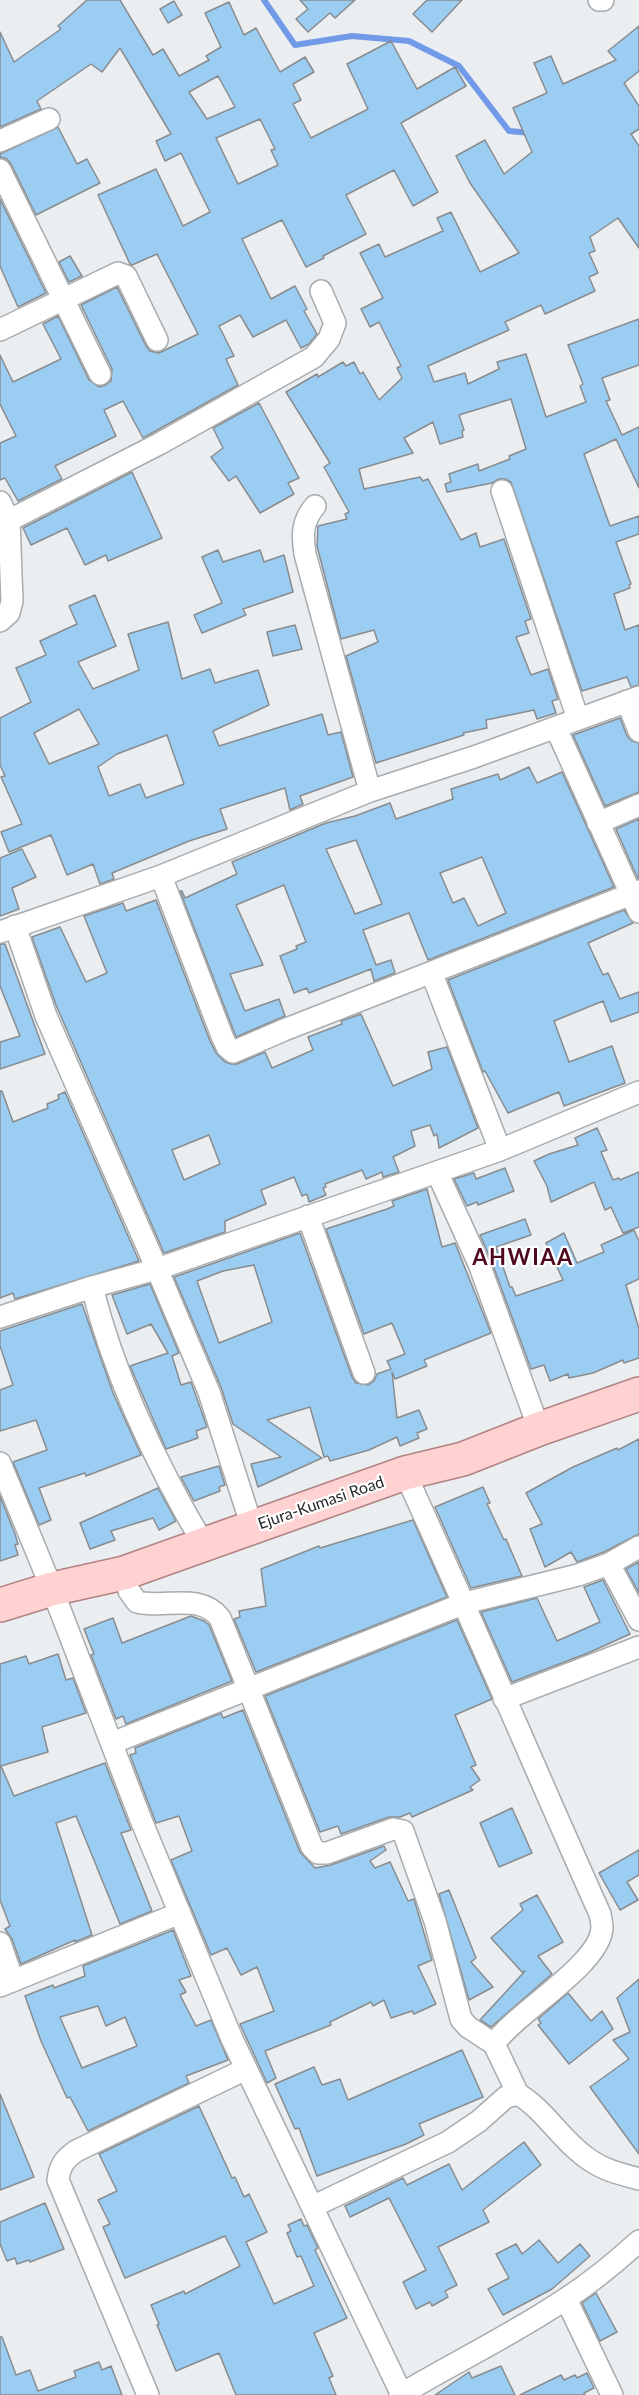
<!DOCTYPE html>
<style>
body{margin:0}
canvas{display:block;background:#ebeef1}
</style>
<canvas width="639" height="2395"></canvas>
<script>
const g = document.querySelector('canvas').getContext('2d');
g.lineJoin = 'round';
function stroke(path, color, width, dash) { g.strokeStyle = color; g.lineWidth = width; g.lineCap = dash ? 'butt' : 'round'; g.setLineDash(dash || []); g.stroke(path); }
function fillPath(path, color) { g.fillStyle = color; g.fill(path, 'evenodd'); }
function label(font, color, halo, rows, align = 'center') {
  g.font = font + ' Lato,sans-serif'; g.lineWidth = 4.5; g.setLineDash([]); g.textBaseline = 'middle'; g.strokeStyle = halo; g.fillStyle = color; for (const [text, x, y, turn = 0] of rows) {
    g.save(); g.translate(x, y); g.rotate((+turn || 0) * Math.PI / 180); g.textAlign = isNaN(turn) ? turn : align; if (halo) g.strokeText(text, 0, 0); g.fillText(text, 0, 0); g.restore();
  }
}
stroke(new Path2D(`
 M264,0L295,45L352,36L409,41L459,66L509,131L531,133`), '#719ae8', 6);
const building = new Path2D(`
 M87,0H120L153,55L163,49L179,76L209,60L206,56L221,47L205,13L229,2L244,35L256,28L280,72L305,57L314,72L293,84L301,100L293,104L311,138L368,109L347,64L391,41L417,89L455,67L466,86L401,123L438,192L413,206L394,170L346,195L366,234L323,256L324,258L306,267L282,220L242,239L271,299L295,286L307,309L304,311L317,334L309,344L301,348L286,320L253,337L240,315L219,326L234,356L226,359L238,385L143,438L123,401L104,410L116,436L55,466L62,479L18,501L5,478L0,480V443L16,436L0,404V355L13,382L61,359L43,324L58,316L89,380L99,387L106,385L111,381L112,369L81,305L117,287L146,346L150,351L159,353L198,334L157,254L132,265L130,264L98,195L156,169L183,226L210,212L181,153L165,161L156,141L171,134L120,48L102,72L91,64L37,101L41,109L0,127V32L14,62L61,29L58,26ZM218,76L235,107L207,119L189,92ZM260,119L275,149L271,150L278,165L238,184L216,138Z
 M300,0H355L335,18L330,13L308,32L296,19L308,9Z
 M427,0H462L432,32L413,14Z
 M174,1L182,15L168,23L160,9Z
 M639,26V71L624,83L639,106V129L631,134L639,146V248L618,218L590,237L595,251L589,253L598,273L589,277L595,291L545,314L541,305L505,322L509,330L428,366L434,382L465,373L468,384L499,369L497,362L526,354L546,417L586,402L580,386L583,384L568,345L639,319V365L602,378L610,400L606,401L622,435L639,427V488L616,439L584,454L610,526L639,516V534L616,542L631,584L629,585L630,588L614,594L625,630L639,625V685L631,687L627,677L582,691L511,482L505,479H499L492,483L447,492L445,484L451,482L449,474L478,464L479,471L510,459L509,456L526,449L511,399L459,415L464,430L462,431L463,437L440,444L433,422L404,438L413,453L359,469L364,489L420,477L423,481L428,479L461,540L476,533L480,547L504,539L531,619L525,621L529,633L516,637L531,675L548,669L558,699L552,701L556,713L537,719L534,710L486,720L487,728L463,733L464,735L376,763L346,656L378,642L374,630L341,639L317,546L318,526L347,519L345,514L349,512L324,467L330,463L286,392L317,374L318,377L343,362L346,366L354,362L360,374L363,372L379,400L402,378L397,368L401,366L379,322L370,327L361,309L383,298L360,253L379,244L385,257L443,231L437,218L451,212L480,272L519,253L470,183L456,156L485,140L504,174L532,152L513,108L547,93L534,63L551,56L563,84L616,60L608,51Z
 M58,127L77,164L87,159L100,183L36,215L11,164L7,159L0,157V154Z
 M0,199L46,293L18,307L0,266Z
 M70,256L82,276L69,282L59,262Z
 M259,403L299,478L288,483L294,494L260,513L236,476L229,481L211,457L223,448L213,428Z
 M132,472L162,538L108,561L106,555L85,565L67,528L31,545L23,528Z
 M218,550L223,562L260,550L264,562L284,555L293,592L243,609L246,615L202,633L194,615L222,603L202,557Z
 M95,595L116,646L78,662L93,689L139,670L128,634L168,622L182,679L210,669L215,683L258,670L269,705L213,731L219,746L322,714L328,735L341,732L353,777L300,796L303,804L290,810L285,788L220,809L227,829L189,841L112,873L114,879L100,884L93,864L67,875L51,835L9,852L1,832L22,824L1,777L5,776L0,765V718L31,702L16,668L46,655L40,641L77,624L69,606ZM79,709L99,744L49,764L34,733ZM167,735L184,784L146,798L140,784L109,796L98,767L117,754Z
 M295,625L302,649L273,656L267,632Z
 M620,718L627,736L632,741L639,743V792L605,806L573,735Z
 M529,767L537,783L562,772L614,887L428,960L409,913L363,930L376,965L391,960L395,973L374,981L371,969L309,993L307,988L294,993L280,956L297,949L296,946L306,942L284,885L236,905L263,965L230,974L245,1011L279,999L285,1016L236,1037L180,891H182L185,898L237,874L232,862L326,823L355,816L390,803L396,819L453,799L451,789L498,774L500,780ZM356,840L382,904L355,914L326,849ZM482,857L506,913L478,926L464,898L453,903L440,873Z
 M639,819V879H638L616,829Z
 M22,849L36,877L12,888L19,909L0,916V858Z
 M156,900L210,1041L216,1053L225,1062L231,1064H237L265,1052L272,1068L313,1050L308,1037L342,1024L341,1021L361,1014L393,1086L432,1069L428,1052L447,1047L478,1128L439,1148L437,1134L434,1136L430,1125L411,1131L415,1146L393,1157L399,1172L383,1177L382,1172L366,1179L362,1170L325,1184L326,1187L323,1188L326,1195L309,1202L307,1194L302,1196L294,1177L261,1190L266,1204L225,1221V1232L164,1253L56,1005L32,937L60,927L86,982L107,973L84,916L123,903L126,911ZM209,1135L220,1164L184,1180L172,1150Z
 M624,910L633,923L588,943L603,975L608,973L620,999L639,992V1012L611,1022L603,1001L554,1021L569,1062L612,1046L625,1083L564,1106L559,1092L508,1113L485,1071L483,1072L448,980Z
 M0,944H5L45,1054L0,1069V1042L20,1036L0,986Z
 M0,1091H2L13,1122L48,1108L47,1104L59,1099L58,1095L65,1092L139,1261L15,1299L13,1293L0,1298Z
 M597,1128L607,1150L601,1152L613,1180L619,1178L620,1180L639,1172V1227L623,1233L611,1207L605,1210L594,1182L551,1202L547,1186L534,1161L549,1154L578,1145L575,1138Z
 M505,1168L514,1191L478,1205L477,1202L467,1206L454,1179L474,1173L476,1179Z
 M427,1189L442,1247L455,1243L491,1333L424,1360L427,1366L395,1379L392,1372L397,1418L419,1410L427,1429L417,1433L419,1438L400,1446L397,1437L369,1450L330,1461L328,1456L324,1457L310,1407L267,1420L322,1458L258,1487L251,1464L281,1457L233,1424L221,1387L174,1277L300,1233L352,1377L356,1383L368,1385L374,1381L377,1374L391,1369L387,1361L405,1354L392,1323L364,1334L326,1229L387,1209L394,1206L392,1201ZM254,1265L272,1322L219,1343L197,1281L223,1271Z
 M525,1219L531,1235L496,1247L510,1287H512L516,1296L563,1280L546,1243L564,1233L577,1263L604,1252L601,1245L634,1230L639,1241V1279L626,1285L639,1329V1358L624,1363L623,1360L593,1373L569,1378L568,1374L550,1381L544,1365L531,1369L491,1260L480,1235Z
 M150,1284L179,1353L172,1356L181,1385L191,1382L207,1427L196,1431L198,1438L166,1449L130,1366L168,1353L151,1324L127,1334L112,1295Z
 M82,1304L113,1393L141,1455L86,1476L85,1473L39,1488L51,1520L39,1525L13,1462L47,1450L36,1420L0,1431V1390L13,1385L0,1346V1331Z
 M639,1439V1534L604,1552L577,1562L571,1552L545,1567L530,1529L542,1524L526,1493L573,1467L617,1448L618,1450Z
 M219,1466L225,1485L219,1487L220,1491L194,1501L181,1477Z
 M483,1487L490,1503L487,1504L504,1540L506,1539L522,1576L471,1588L435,1507Z
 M158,1488L176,1521L159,1530L153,1518L111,1531L115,1540L90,1549L80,1523Z
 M0,1496L15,1534L18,1544L15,1545L18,1555L0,1561Z
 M413,1520L447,1597L256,1672L234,1619L240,1617L239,1611L266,1606L261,1569L319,1546L320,1548Z
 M639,1562V1593L626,1569Z
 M603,1580L630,1634L588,1653L512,1682L481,1612L537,1598L557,1641L600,1622L584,1587Z
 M191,1616L204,1621L209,1625L232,1681L126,1724L123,1716L116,1719L91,1655L94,1654L84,1629L113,1618L122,1643Z
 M457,1620L492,1699L455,1715L476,1765L471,1767L480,1780L470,1787L473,1790L412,1817L410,1813L400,1817H389L341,1834L338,1826L320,1832L265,1696Z
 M58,1654L66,1680L73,1678L86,1713L42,1727L48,1752L1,1766L14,1796L105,1763L131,1830L121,1833L152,1911L120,1924L76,1816L56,1823L92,1935L75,1942V1940L21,1964L12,1939L5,1929L10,1926L0,1900V1664L26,1656L29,1664Z
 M243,1710L300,1852L315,1868L331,1865L384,1846L386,1850L370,1861L375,1868L390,1862L408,1901L414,1899L432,1960L418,1966L436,2004L414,2014L412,2011L391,2018L384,2000L373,2006L371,2002L330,2022L331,2025L265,2051L276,2078L267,2083L240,2024L274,2011L257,1967L241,1975L227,1948L211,1955L171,1860L192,1851L179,1816L156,1823L130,1755L136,1753L135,1748L221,1713L223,1718Z
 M512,1808L532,1853L499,1867L480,1823Z
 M639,1850V1875L627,1882L638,1900L620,1910L599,1873Z
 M449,1890L476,1958L471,1962L493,1987L469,2000L439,1894Z
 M537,1895L563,1942L538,1956L552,1974L491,2027L480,2020L525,1971L522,1972L491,1938L523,1910L520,1904Z
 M173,1930L191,1976L179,1980L186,1992L180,1995L196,2026L211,2020L228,2060L186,2076L189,2083L88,2131L70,2097L67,2098L41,2041L25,1996L53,1985L54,1988L85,1976L83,1966ZM98,2006L106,2026L125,2017L137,2046L82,2068L60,2017Z
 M639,1979V2154L590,2087L629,2059L613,2040L630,2032L617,1998Z
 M568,1993L591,2021L602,2011L613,2029L569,2064L538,2025L541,2023L538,2019Z
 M462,2050L483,2097L419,2124L424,2135L406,2144L317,2176L299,2128L295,2129L275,2084L314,2067L322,2085L340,2079L348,2100Z
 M0,2094L34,2177L0,2190Z
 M199,2106L232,2178L235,2177L244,2197L249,2194L267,2232L246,2242L274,2304L314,2286L301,2256L297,2257L287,2233L291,2231L288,2225L301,2219L304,2226L307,2225L318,2248L315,2250L347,2318L314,2333L333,2376L329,2378L336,2395H236L219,2353L176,2371L157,2325L159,2324L151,2305L184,2291L185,2294L240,2266L225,2236L125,2278L103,2227L110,2224L98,2200L117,2191L99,2154Z
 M524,2142L541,2165L483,2210L489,2222L438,2247L457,2285L445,2291L448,2297L432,2306L430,2302L416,2309L403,2282L426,2270L389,2198L350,2217L345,2206L403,2178L407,2185L449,2164L462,2190Z
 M45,2203L64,2249L30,2262L29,2260L17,2264L15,2258L7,2261L0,2244V2222Z
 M539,2240L558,2263L580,2244L590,2256L552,2289L503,2315L488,2289L509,2278L496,2254L516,2244L522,2254Z
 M596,2293L617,2332L600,2341L582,2303Z
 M0,2337H2L16,2375L30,2370L38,2391L76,2377L74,2371L99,2362L102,2370L111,2366L122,2395H0Z
 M501,2366L515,2395H435L469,2372L472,2378Z
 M587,2373L594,2388L584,2393L585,2395H520L561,2375L564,2380L575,2375L577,2378Z`);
fillPath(building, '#9bcdf3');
stroke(building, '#898c8f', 1.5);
const minor = new Path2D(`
 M599,0H603
 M0,141L49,119
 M0,170L100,374
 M0,330L118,273L126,276L157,340
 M502,491L578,719
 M0,502L9,521L12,601L9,613L0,621
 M315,506C302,521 302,535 305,554L370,791
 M0,525L159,444L314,357L329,339L335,323L321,291
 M627,701L639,731
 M556,728L639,912
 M598,823L639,805
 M161,876L222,1036L227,1047L233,1052L284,1030L639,891
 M15,926L46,1016L157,1269L209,1392L252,1527
 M0,932L161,876L370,791L474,757L639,697
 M432,974L500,1150
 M437,1172L500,1150L639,1092
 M308,1216L364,1373
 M92,1287C115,1379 156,1464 204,1545
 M0,1317L92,1287L157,1269L437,1172L479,1264L539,1429
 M0,1463L52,1589L141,1820L232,2039L402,2395
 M405,1473C472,1619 534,1767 600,1914C601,1919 602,1924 602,1928C600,1965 516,2012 494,2044
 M609,1564L639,1620
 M124,1573L129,1591L137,1602C166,1609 199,1592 220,1618L312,1847L318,1853H327L393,1829L403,1831L435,1921L461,2019L468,2027L494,2044L518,2094
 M504,1699L639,1647
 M112,1743L465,1603L578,1575L609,1564L639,1547
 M0,1943L13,1981
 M0,1986L180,1913
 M312,2207L448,2142L479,2121L506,2097L518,2094C545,2110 561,2140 587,2158C603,2170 620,2174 639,2179
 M566,2299L612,2395
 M148,2395L58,2180C60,2165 64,2160 76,2151L246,2069
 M400,2395C455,2362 514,2334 567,2298C593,2281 616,2262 639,2241`);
const primary = new Path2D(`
 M0,1605L52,1589L124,1573L405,1473L463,1459L539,1429L639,1394`);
stroke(minor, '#a8acae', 24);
stroke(primary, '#b18382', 36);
stroke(minor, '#fff', 21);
stroke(primary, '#fdd2d1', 33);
label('16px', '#27292a', '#fff', [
 ["Ejura-Kumasi Road",321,1503,-19]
]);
g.letterSpacing = '1.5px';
label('bold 22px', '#4e0921', '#fff', [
 ["AHWIAA",523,1258]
]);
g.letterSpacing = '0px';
</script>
